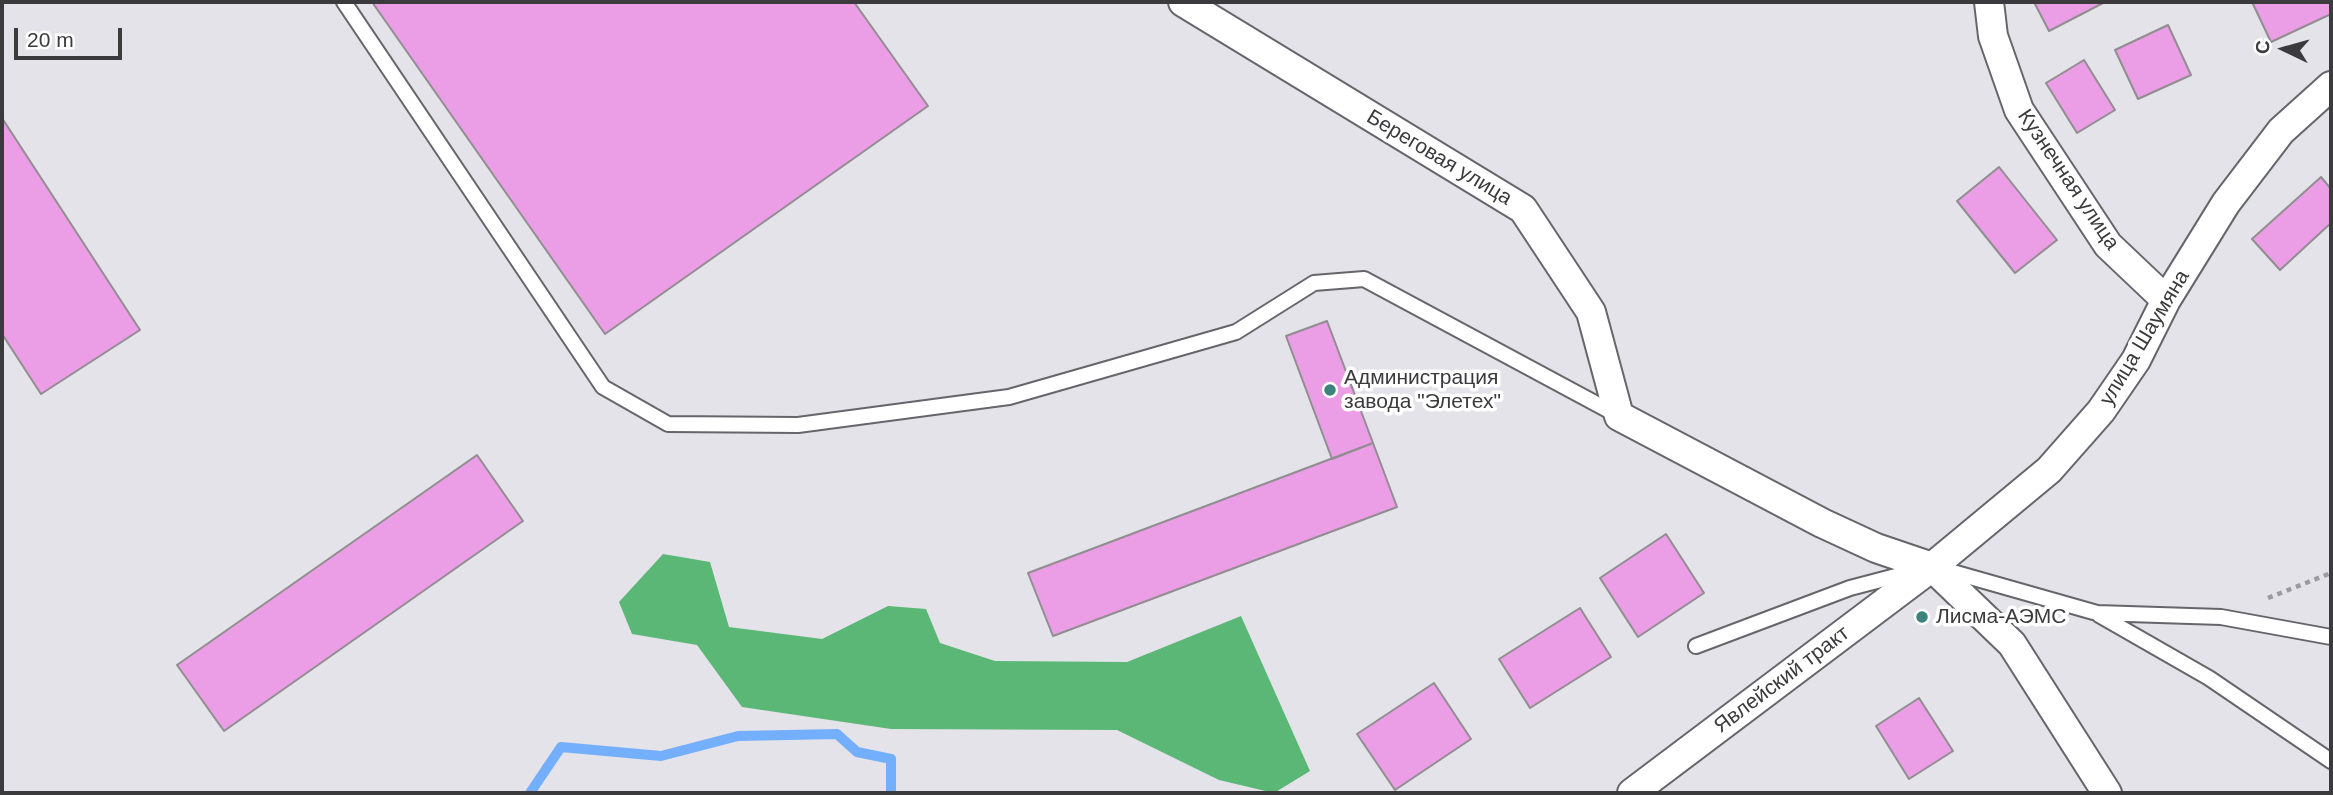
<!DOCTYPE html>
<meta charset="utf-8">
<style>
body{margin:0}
#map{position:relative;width:2333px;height:795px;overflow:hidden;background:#e3e3e9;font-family:Arial,sans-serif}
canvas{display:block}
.frame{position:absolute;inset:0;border:4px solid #3b3b3e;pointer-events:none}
.north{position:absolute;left:2249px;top:14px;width:70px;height:70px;-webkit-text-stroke:5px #fff;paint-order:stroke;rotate:275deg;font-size:19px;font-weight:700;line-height:28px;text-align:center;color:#3b3b3e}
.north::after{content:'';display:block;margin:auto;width:24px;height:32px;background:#3b3b3e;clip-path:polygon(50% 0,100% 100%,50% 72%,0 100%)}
.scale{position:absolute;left:14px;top:28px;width:108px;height:32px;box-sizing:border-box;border:4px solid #3b3b3e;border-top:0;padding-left:9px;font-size:21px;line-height:24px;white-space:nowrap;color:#3b3b3e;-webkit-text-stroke:5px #fff;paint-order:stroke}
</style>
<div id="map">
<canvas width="2333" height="795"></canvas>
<div class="frame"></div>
<div class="north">С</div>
<div class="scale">20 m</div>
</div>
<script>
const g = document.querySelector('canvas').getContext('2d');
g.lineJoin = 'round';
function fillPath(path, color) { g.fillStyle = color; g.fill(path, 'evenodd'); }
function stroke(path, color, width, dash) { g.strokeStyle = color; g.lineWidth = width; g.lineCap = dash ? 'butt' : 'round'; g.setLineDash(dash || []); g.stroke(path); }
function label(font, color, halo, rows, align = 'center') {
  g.font = font + ' Arial,sans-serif'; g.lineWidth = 7; g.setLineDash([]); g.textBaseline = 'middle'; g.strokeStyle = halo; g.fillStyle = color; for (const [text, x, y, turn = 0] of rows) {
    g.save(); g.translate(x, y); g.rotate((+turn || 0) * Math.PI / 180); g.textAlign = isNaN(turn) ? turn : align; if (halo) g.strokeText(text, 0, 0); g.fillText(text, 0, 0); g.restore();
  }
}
fillPath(new Path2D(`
 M663,554L710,562L729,627L822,639L888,606L926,609L940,643L995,661L1127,662L1241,616L1310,771L1274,793L1219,780L1117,730L891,729L742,707L697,645L632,634L619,602Z`), '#5bb776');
stroke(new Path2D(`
 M530,793L561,747L661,756L738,736L837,734L857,752L891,759V793`), '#74affd', 10);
const building = new Path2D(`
 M372,2H854L928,106L605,334Z
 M2034,2H2105L2049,31Z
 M2252,2H2331V14L2271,42Z
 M2168,25L2191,75L2138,99L2115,50Z
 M2084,60L2115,110L2077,133L2046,83Z
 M2,118L140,330L41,394L2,334Z
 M1999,167L2057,240L2015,273L1957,201Z
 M2321,177L2331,189V223L2280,270L2252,239Z
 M1327,321L1373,443L1332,459L1286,336Z
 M1373,443L1397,507L1053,636L1028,573Z
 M477,455L523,521L224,731L177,665Z
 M1666,534L1704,593L1638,637L1600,578Z
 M1580,608L1611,657L1530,708L1499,659Z
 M1434,683L1471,739L1395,790L1357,734Z
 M1919,698L1953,751L1909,779L1876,726Z`);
fillPath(building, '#eb9ee6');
stroke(building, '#918d91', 2);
const service = new Path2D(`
 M344,2L603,387L668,424L798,425L1009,397L1236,332L1314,283L1364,279L1619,416
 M1942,569L2097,613L2221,617L2331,637
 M2099,615L2209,678L2331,761
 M1696,646L1850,588L1915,571`);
const minor = new Path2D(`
 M1183,2L1523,209L1591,312L1619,416L1822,523L1876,548L1932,567L2012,644L2107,793
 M1989,2L1993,36L2019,110L2108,245L2166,300
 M1632,793L1932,567L2049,470L2101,411L2136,360L2166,300L2226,203L2281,131L2331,86`);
stroke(service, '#65666b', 18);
stroke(minor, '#65666b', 32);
stroke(new Path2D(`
 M2268,598L2331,573`), '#9a9a9f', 4.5, [5, 5]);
stroke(service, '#fff', 14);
stroke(minor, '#fff', 28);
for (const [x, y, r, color] of [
 [1330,390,7,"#3c837d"],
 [1922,617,7,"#3c837d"]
]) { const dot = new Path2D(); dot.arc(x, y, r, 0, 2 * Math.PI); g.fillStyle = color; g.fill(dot); stroke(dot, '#fff', 2.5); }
label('21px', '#3b3b3e', '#fff', [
 ["Береговая улица",1439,158,31],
 ["Кузнечная улица",2068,180,56],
 ["улица Шаумяна",2145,338,-59],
 ["Явлейский тракт",1782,680,-37]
]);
label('21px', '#3b3b3e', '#fff', [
 ["Администрация",1344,378],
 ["завода \"Элетех\"",1344,402],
 ["Лисма-АЭМС",1936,617]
], 'left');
</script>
